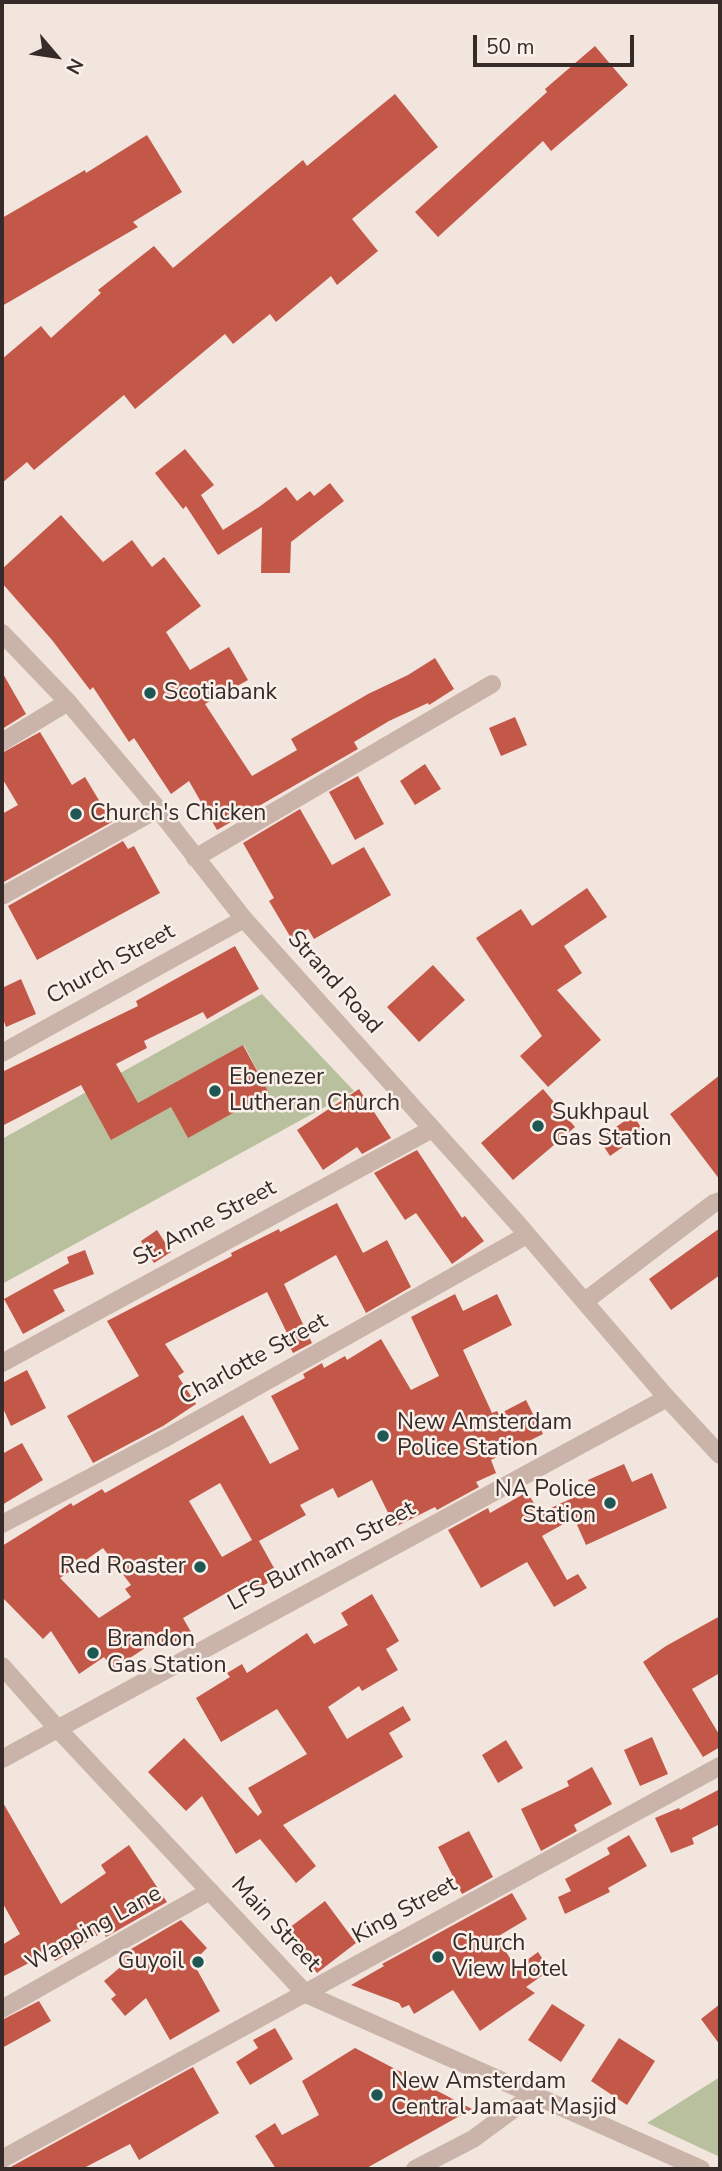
<!DOCTYPE html>
<style>
body{margin:0}
#map{position:relative;width:722px;height:2171px;overflow:hidden;background:#f2e5dd;font-family:"Nunito Sans",sans-serif}
canvas{display:block}
.frame{position:absolute;inset:0;border:4px solid #372b29;pointer-events:none}
.north{position:absolute;left:21px;top:21px;width:70px;height:70px;-webkit-text-stroke:5px #f9f0e9;paint-order:stroke;rotate:119deg;font-size:19px;font-weight:700;line-height:28px;text-align:center;color:#372b29}
.north::after{content:'';display:block;margin:auto;width:24px;height:32px;background:#372b29;clip-path:polygon(50% 0,100% 100%,50% 72%,0 100%)}
.scale{position:absolute;left:473px;top:35px;width:161px;height:32px;box-sizing:border-box;border:4px solid #372b29;border-top:0;padding-left:9px;font-size:21px;line-height:24px;white-space:nowrap;color:#372b29;-webkit-text-stroke:5px #f9f0e9;paint-order:stroke}
</style>
<div id="map">
<canvas width="722" height="2171"></canvas>
<div class="frame"></div>
<div class="north">N</div>
<div class="scale">50 m</div>
</div>
<script>
const g = document.querySelector('canvas').getContext('2d');
g.lineJoin = 'round';
function fillPath(path, color) { g.fillStyle = color; g.fill(path, 'evenodd'); }
function stroke(path, color, width, dash) { g.strokeStyle = color; g.lineWidth = width; g.lineCap = dash ? 'butt' : 'round'; g.setLineDash(dash || []); g.stroke(path); }
function label(font, color, halo, rows, align = 'center') {
  g.font = font + ' "Nunito Sans",sans-serif'; g.lineWidth = 5; g.setLineDash([]); g.textBaseline = 'middle'; g.strokeStyle = halo; g.fillStyle = color; for (const [text, x, y, turn = 0] of rows) {
    g.save(); g.translate(x, y); g.rotate((+turn || 0) * Math.PI / 180); g.textAlign = isNaN(turn) ? turn : align; if (halo) g.strokeText(text, 0, 0); g.fillText(text, 0, 0); g.restore();
  }
}
fillPath(new Path2D(`
 M262,994L354,1091L2,1284V1139ZM244,1045L269,1093L188,1137L162,1090Z
 M720,2077V2157L647,2123Z`), '#b9c09d');
fillPath(new Path2D(`
 M595,46L628,85L551,151L543,141L438,237L415,212L547,92L545,89Z
 M395,94L438,147L352,219L378,251L337,285L331,276L276,322L270,314L233,344L225,334L135,409L124,395L34,470L27,462L2,483V359L41,326L51,338L101,293L98,290L154,246L173,268L303,160L307,166Z
 M147,135L182,192L133,222L138,227L2,306V218L85,170L86,173Z
 M185,449L214,485L201,495L223,530L259,507L286,487L297,501L310,491L314,496L330,483L344,501L291,542L290,573H261L262,527L218,555L186,506L183,509L155,473Z
 M61,515L103,562L132,540L152,567L164,557L201,606L166,632L190,670L229,647L248,680L205,704L252,776L297,750L291,739L368,694L408,675L435,658L454,689L429,705L428,703L389,721L354,742L358,749L217,830L189,781L171,794L134,738L129,742L93,687L90,690L52,640L2,583V569Z
 M2,672L26,714L2,729Z
 M515,717L527,745L501,756L489,728Z
 M40,732L72,785L85,777L112,822L2,883V814L18,805L2,778V753Z
 M425,764L441,789L415,805L400,781Z
 M358,776L384,824L355,840L329,792Z
 M300,809L332,865L364,847L391,895L314,939L308,929L291,938L269,901L274,898L243,843Z
 M123,841L128,849L134,846L160,893L37,960L8,906Z
 M587,888L607,917L564,946L582,973L557,990L601,1040L548,1087L520,1056L542,1036L476,938L521,909L532,926Z
 M235,946L259,989L207,1019L203,1012L144,1041L147,1048L116,1064L138,1103L243,1045L269,1093L188,1138L171,1107L111,1140L81,1085L2,1126V1072L138,1006L136,1001Z
 M433,965L465,1000L419,1042L387,1007Z
 M21,979L36,1014L6,1027L2,1016V988Z
 M720,1075V1180L670,1114Z
 M359,1089L391,1138L362,1154L357,1147L323,1170L297,1130Z
 M543,1089L575,1127L513,1180L481,1143Z
 M633,1115L644,1132L610,1156L599,1139Z
 M417,1150L462,1218L465,1216L484,1241L452,1264L416,1213L405,1220L374,1173Z
 M337,1203L363,1253L387,1240L411,1287L366,1313L336,1255L284,1284L312,1343L293,1353L283,1334L287,1333L267,1292L165,1344L184,1372L178,1376L196,1404L163,1426L93,1463L67,1416L139,1376L107,1321L232,1256L231,1253L279,1229L280,1232Z
 M720,1228V1275L671,1310L649,1279Z
 M157,1230L171,1252L154,1263L141,1241Z
 M85,1250L94,1274L53,1290L65,1311L23,1334L4,1299L69,1263L67,1257Z
 M455,1294L463,1311L497,1294L512,1325L463,1350L492,1413L497,1411L499,1414L526,1400L543,1434L491,1460L496,1473L476,1482L479,1487L437,1510L435,1507L395,1527L372,1480L338,1498L333,1488L300,1505L306,1515L259,1541L279,1577L253,1591L247,1581L183,1618L191,1632L165,1648L159,1639L113,1669L104,1657L79,1674L51,1631L43,1639L2,1597V1546L71,1503L73,1506L102,1489L105,1493L243,1415L270,1464L299,1449L271,1396L305,1378L303,1374L322,1363L324,1368L345,1356L347,1360L381,1339L411,1390L439,1376L411,1317ZM220,1483L252,1540L222,1557L189,1501ZM103,1548L131,1585L125,1589L131,1597L99,1618L60,1578Z
 M27,1370L46,1408L11,1426L2,1406V1383Z
 M22,1443L43,1480L2,1505V1454Z
 M624,1464L632,1482L652,1473L667,1508L586,1545L574,1518L542,1536L567,1580L578,1574L587,1588L554,1607L527,1562L481,1588L448,1530L488,1508L490,1513L527,1492L540,1513L592,1489L588,1480Z
 M372,1594L399,1641L386,1649L398,1670L362,1691L359,1686L328,1707L347,1739L403,1706L411,1720L389,1733L403,1757L283,1825L316,1866L296,1883L260,1839L236,1854L202,1796L186,1811L148,1772L184,1738L258,1816L262,1812L248,1788L307,1754L277,1709L221,1742L196,1698L230,1677L227,1673L242,1664L247,1673L307,1633L314,1644L348,1625L341,1613Z
 M720,1616V1673L692,1689L720,1736V1747L703,1757L643,1662L666,1646Z
 M652,1737L668,1774L640,1786L624,1750Z
 M506,1740L523,1768L498,1783L482,1755Z
 M592,1767L612,1804L574,1825L577,1831L541,1851L521,1809L569,1786L567,1781Z
 M720,1789V1824L692,1838L694,1844L671,1853L655,1818L679,1808L680,1810Z
 M2,1801L61,1904L106,1873L101,1865L129,1845L167,1902L106,1937L103,1932L55,1961L50,1952L2,1977V1945L20,1934L2,1902Z
 M469,1831L493,1877L462,1894L438,1847Z
 M629,1835L647,1866L608,1888L610,1892L565,1914L558,1897L571,1891L565,1879L610,1854L607,1848Z
 M512,1893L527,1919L497,1937L516,1968L538,1952L550,1970L526,1987L535,1993L480,2031L453,1990L414,2014L409,2005L402,2008L399,2003L351,1985L384,1966L382,1964Z
 M325,1901L356,1943L317,1973L285,1931Z
 M181,1920L207,1948L200,1955L201,1960L195,1966L220,2011L170,2040L146,1998L125,2016L111,1999L116,1995L104,1981L124,1964L119,1956Z
 M39,2001L51,2021L2,2048V2020Z
 M552,2004L585,2025L561,2062L528,2040Z
 M720,2004V2045L701,2019Z
 M275,2028L293,2059L250,2085L236,2062L258,2048L253,2040Z
 M619,2038L655,2061L627,2105L591,2081Z
 M355,2048L472,2109L365,2169H276L255,2136L275,2123L282,2135L319,2115L302,2081Z
 M193,2067L219,2113L139,2160L130,2144L82,2169H7Z`), '#c35849');
stroke(new Path2D(`
 M2,742L68,702
 M195,858L492,684
 M2,896L158,809
 M2,1053L244,919
 M2,1363L432,1129
 M2,1524L169,1436L527,1235
 M2,1759L667,1398
 M2,2009L210,1891
 M2,2159L720,1766
 M415,2169L473,2139L534,2094`), '#cab4a9', 18);
stroke(new Path2D(`
 M2,633L68,702L158,809L244,919L518,1224L667,1398L720,1455
 M585,1301L714,1203L720,1201
 M2,1666L57,1728L306,1994L701,2169`), '#cab4a9', 18);
for (const [x, y, r, color] of [
 [150,693,7,"#1f5754"],
 [76,814,7,"#1f5754"],
 [215,1091,7,"#1f5754"],
 [538,1126,7,"#1f5754"],
 [383,1436,7,"#1f5754"],
 [610,1503,7,"#1f5754"],
 [200,1567,7,"#1f5754"],
 [93,1653,7,"#1f5754"],
 [438,1957,7,"#1f5754"],
 [198,1962,7,"#1f5754"],
 [377,2095,7,"#1f5754"]
]) { const dot = new Path2D(); dot.arc(x, y, r, 0, 2 * Math.PI); g.fillStyle = color; g.fill(dot); stroke(dot, '#f9f0e9', 2.5); }
label('23px', '#372b29', '#f9f0e9', [
 ["Scotiabank",164,693],
 ["Church's Chicken",90,814],
 ["Ebenezer",229,1078],
 ["Lutheran Church",229,1104],
 ["Sukhpaul",552,1113],
 ["Gas Station",552,1139],
 ["New Amsterdam",397,1423],
 ["Police Station",397,1449],
 ["NA Police",596,1490,"right"],
 ["Station",596,1516,"right"],
 ["Red Roaster",186,1567,"right"],
 ["Brandon",107,1640],
 ["Gas Station",107,1666],
 ["Church",452,1944],
 ["View Hotel",452,1970],
 ["Guyoil",184,1962,"right"],
 ["New Amsterdam",391,2082],
 ["Central Jamaat Masjid",391,2108]
], 'left');
label('23px', '#372b29', '#f9f0e9', [
 ["Church Street",111,965,-29],
 ["Strand Road",334,983,48],
 ["St. Anne Street",205,1224,-28],
 ["Charlotte Street",254,1360,-29],
 ["LFS Burnham Street",322,1557,-28],
 ["King Street",405,1911,-29],
 ["Main Street",275,1925,47],
 ["Wapping Lane",94,1929,-29]
]);
</script>
